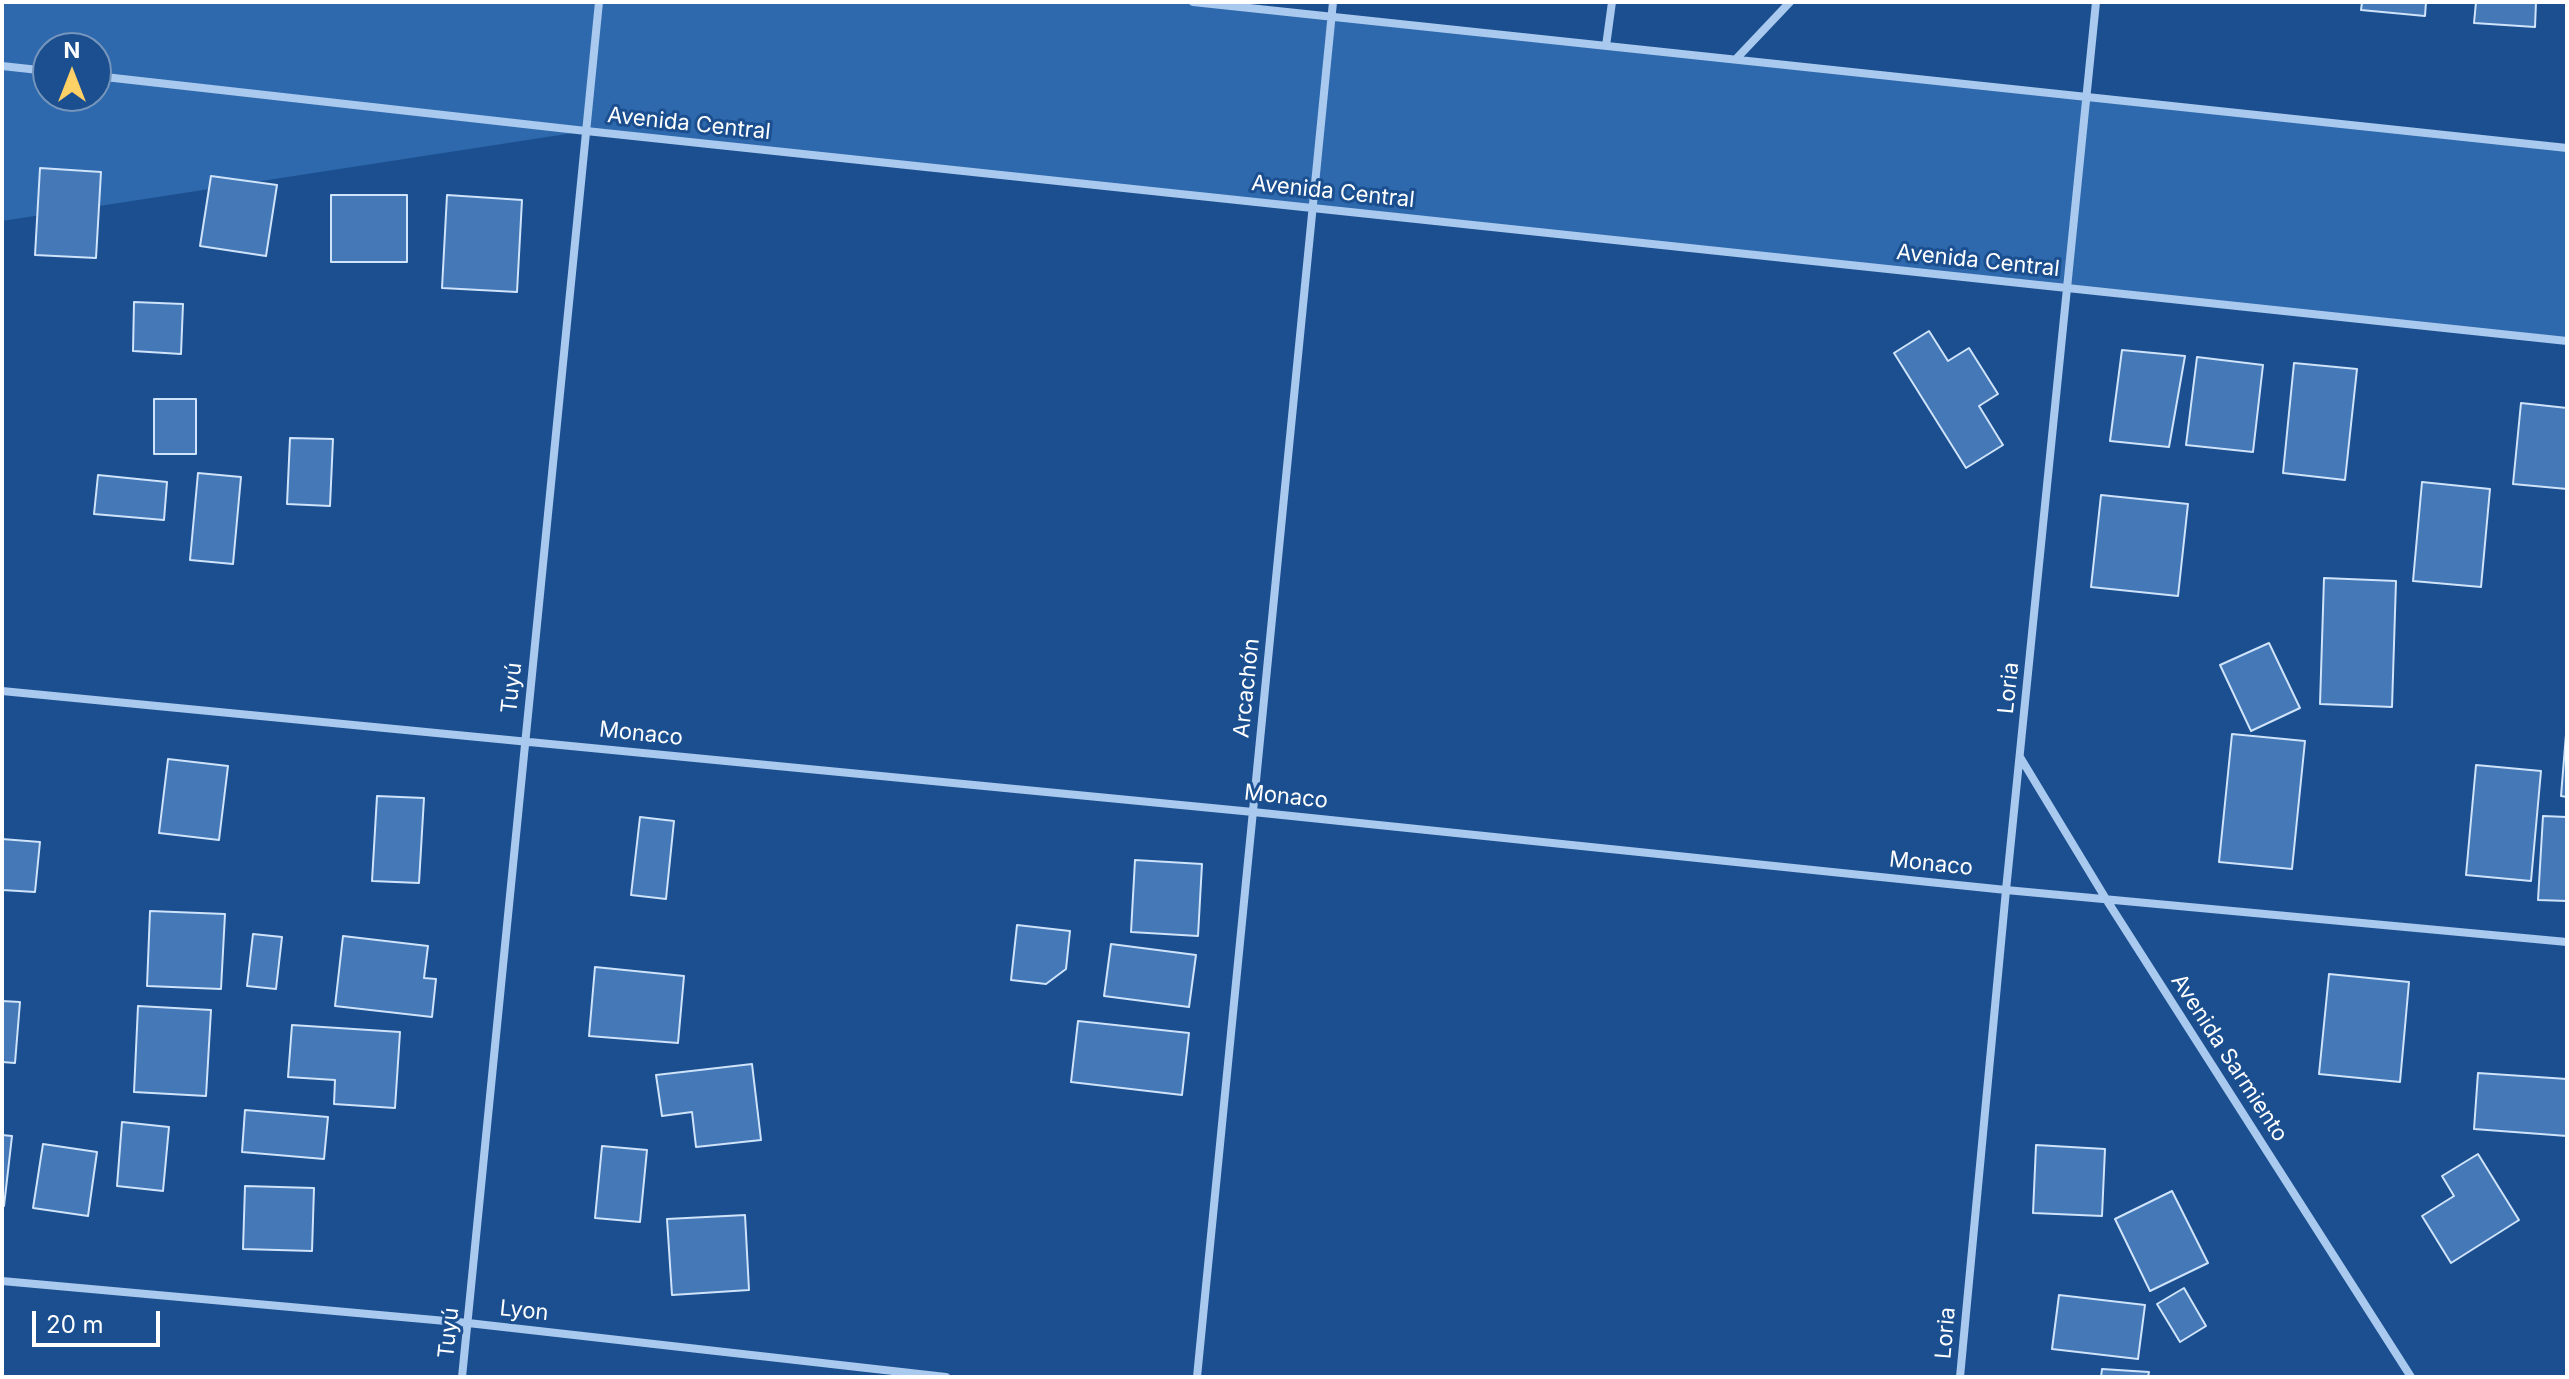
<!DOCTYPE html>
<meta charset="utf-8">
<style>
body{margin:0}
#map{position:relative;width:2569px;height:1379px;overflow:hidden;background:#1b4f8f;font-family:Inter,sans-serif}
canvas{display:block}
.frame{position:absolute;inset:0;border:4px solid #fff;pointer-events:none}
.north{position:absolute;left:32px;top:32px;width:80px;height:80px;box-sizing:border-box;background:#1b4f8f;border:2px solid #7695bc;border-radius:50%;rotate:0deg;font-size:22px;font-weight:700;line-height:32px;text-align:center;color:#fff}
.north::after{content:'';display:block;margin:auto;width:28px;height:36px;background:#ffd166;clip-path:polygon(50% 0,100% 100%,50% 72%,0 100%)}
.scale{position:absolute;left:32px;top:1311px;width:128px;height:36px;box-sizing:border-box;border:4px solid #fff;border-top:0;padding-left:10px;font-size:24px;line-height:28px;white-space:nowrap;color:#fff;-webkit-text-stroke:6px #1b4f8f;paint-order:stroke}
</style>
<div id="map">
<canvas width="2569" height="1379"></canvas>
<div class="frame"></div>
<div class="north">N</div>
<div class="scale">20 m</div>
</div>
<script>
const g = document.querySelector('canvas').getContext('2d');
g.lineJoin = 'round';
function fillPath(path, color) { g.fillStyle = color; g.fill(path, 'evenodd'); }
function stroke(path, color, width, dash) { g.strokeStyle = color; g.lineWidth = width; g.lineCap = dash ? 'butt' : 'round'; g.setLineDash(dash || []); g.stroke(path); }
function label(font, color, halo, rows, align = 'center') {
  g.font = font + ' Inter,sans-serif'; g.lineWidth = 6; g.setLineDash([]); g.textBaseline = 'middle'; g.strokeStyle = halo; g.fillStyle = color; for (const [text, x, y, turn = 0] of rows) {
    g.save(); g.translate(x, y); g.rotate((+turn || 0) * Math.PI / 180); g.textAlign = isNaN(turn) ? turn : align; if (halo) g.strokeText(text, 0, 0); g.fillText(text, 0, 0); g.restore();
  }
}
fillPath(new Path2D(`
 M2,2H1196L2567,148V341L586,131L2,221ZM48,48H96V96H48Z`), '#2e69ad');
const building = new Path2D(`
 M2362,2H2426L2425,16L2361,10Z
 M2476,2H2536L2535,27L2474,23Z
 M40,168L101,172L96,258L35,255Z
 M211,176L277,185L266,256L200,246Z
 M331,195H407V262H331Z
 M447,195L522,200L517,292L442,288Z
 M134,302L183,304L181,354L133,351Z
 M1929,331L1948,361L1969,348L1998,394L1979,406L2003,445L1966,468L1894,353Z
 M2122,350L2185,356L2169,447L2110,441Z
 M2197,357L2263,365L2253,452L2186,445Z
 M2294,363L2357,369L2345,480L2283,473Z
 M154,399H196V454H154Z
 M2521,403L2567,408V489L2513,484Z
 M290,438L333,439L330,506L287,504Z
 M198,473L241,477L233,564L190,560Z
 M98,475L167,482L164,520L94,514Z
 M2422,482L2490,489L2481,587L2413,581Z
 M2101,495L2188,504L2178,596L2091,587Z
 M2324,578L2396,581L2392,707L2320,704Z
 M2269,643L2300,708L2251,731L2220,665Z
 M2567,722V797L2561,796Z
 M2232,734L2305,741L2292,869L2219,862Z
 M168,759L228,766L219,840L159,833Z
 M2476,765L2541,771L2531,881L2466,875Z
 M377,796L424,798L419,883L372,881Z
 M2543,816L2567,817V901L2538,900Z
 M640,817L674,821L666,899L631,895Z
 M2,839L40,842L35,892L2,890Z
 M1135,860L1202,864L1198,936L1131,932Z
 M150,911L225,914L221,989L147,986Z
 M1017,925L1070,931L1066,969L1046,984L1011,980Z
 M253,934L282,937L276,989L247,986Z
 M343,936L428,946L424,978L436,979L432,1017L335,1006Z
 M1111,944L1196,955L1189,1007L1104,996Z
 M595,967L684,976L678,1043L589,1036Z
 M2329,974L2409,982L2400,1082L2319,1074Z
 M2,1001L20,1002L15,1063L2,1062Z
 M138,1006L211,1010L206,1096L134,1092Z
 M1078,1021L1189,1033L1182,1095L1071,1082Z
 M292,1025L400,1032L395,1108L334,1104L335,1080L288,1077Z
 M752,1064L761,1140L696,1147L692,1112L662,1116L656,1075Z
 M2478,1073L2567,1079V1136L2474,1129Z
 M245,1110L328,1117L324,1159L242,1152Z
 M122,1122L169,1127L163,1191L117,1186Z
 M2,1135L12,1136L4,1206L2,1205Z
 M43,1144L97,1152L88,1216L33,1208Z
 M2036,1145L2105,1149L2102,1216L2033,1213Z
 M602,1146L647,1150L640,1222L595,1218Z
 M2478,1154L2519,1220L2451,1263L2422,1216L2454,1196L2442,1176Z
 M245,1186L314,1188L312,1251L243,1249Z
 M2172,1191L2208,1263L2150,1291L2115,1219Z
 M745,1215L749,1290L672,1295L667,1219Z
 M2184,1288L2206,1326L2180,1342L2157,1304Z
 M2059,1295L2145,1305L2138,1359L2052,1349Z
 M2102,1369L2149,1372L2148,1377H2101Z`);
fillPath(building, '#4478b7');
stroke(building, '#cfe3fa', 2);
stroke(new Path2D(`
 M1193,2L2567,148
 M1606,46L1612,2
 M1736,59L1790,2
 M2,66L48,71
 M96,76L586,131L2567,341
 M2,691L1253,812L2006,890L2567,942
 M2020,757L2106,899L2411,1377
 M2,1281L468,1323L946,1377
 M462,1377L599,2
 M1197,1377L1333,2
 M1960,1377L2006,890L2096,2`), '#a9c9ee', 8);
label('22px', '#fff', '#1b4f8f', [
 ["Avenida Central",689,124,6],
 ["Avenida Central",1333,192,6],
 ["Avenida Central",1978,261,6],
 ["Tuyú",512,688,-84],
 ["Arcachón",1247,688,-84],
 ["Loria",2009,688,-84],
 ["Monaco",641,734,6],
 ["Monaco",1286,797,6],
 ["Monaco",1931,864,6],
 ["Avenida Sarmiento",2229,1058,57],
 ["Lyon",524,1311,6],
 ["Tuyú",449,1333,-84],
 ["Loria",1946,1333,-85]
]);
</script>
